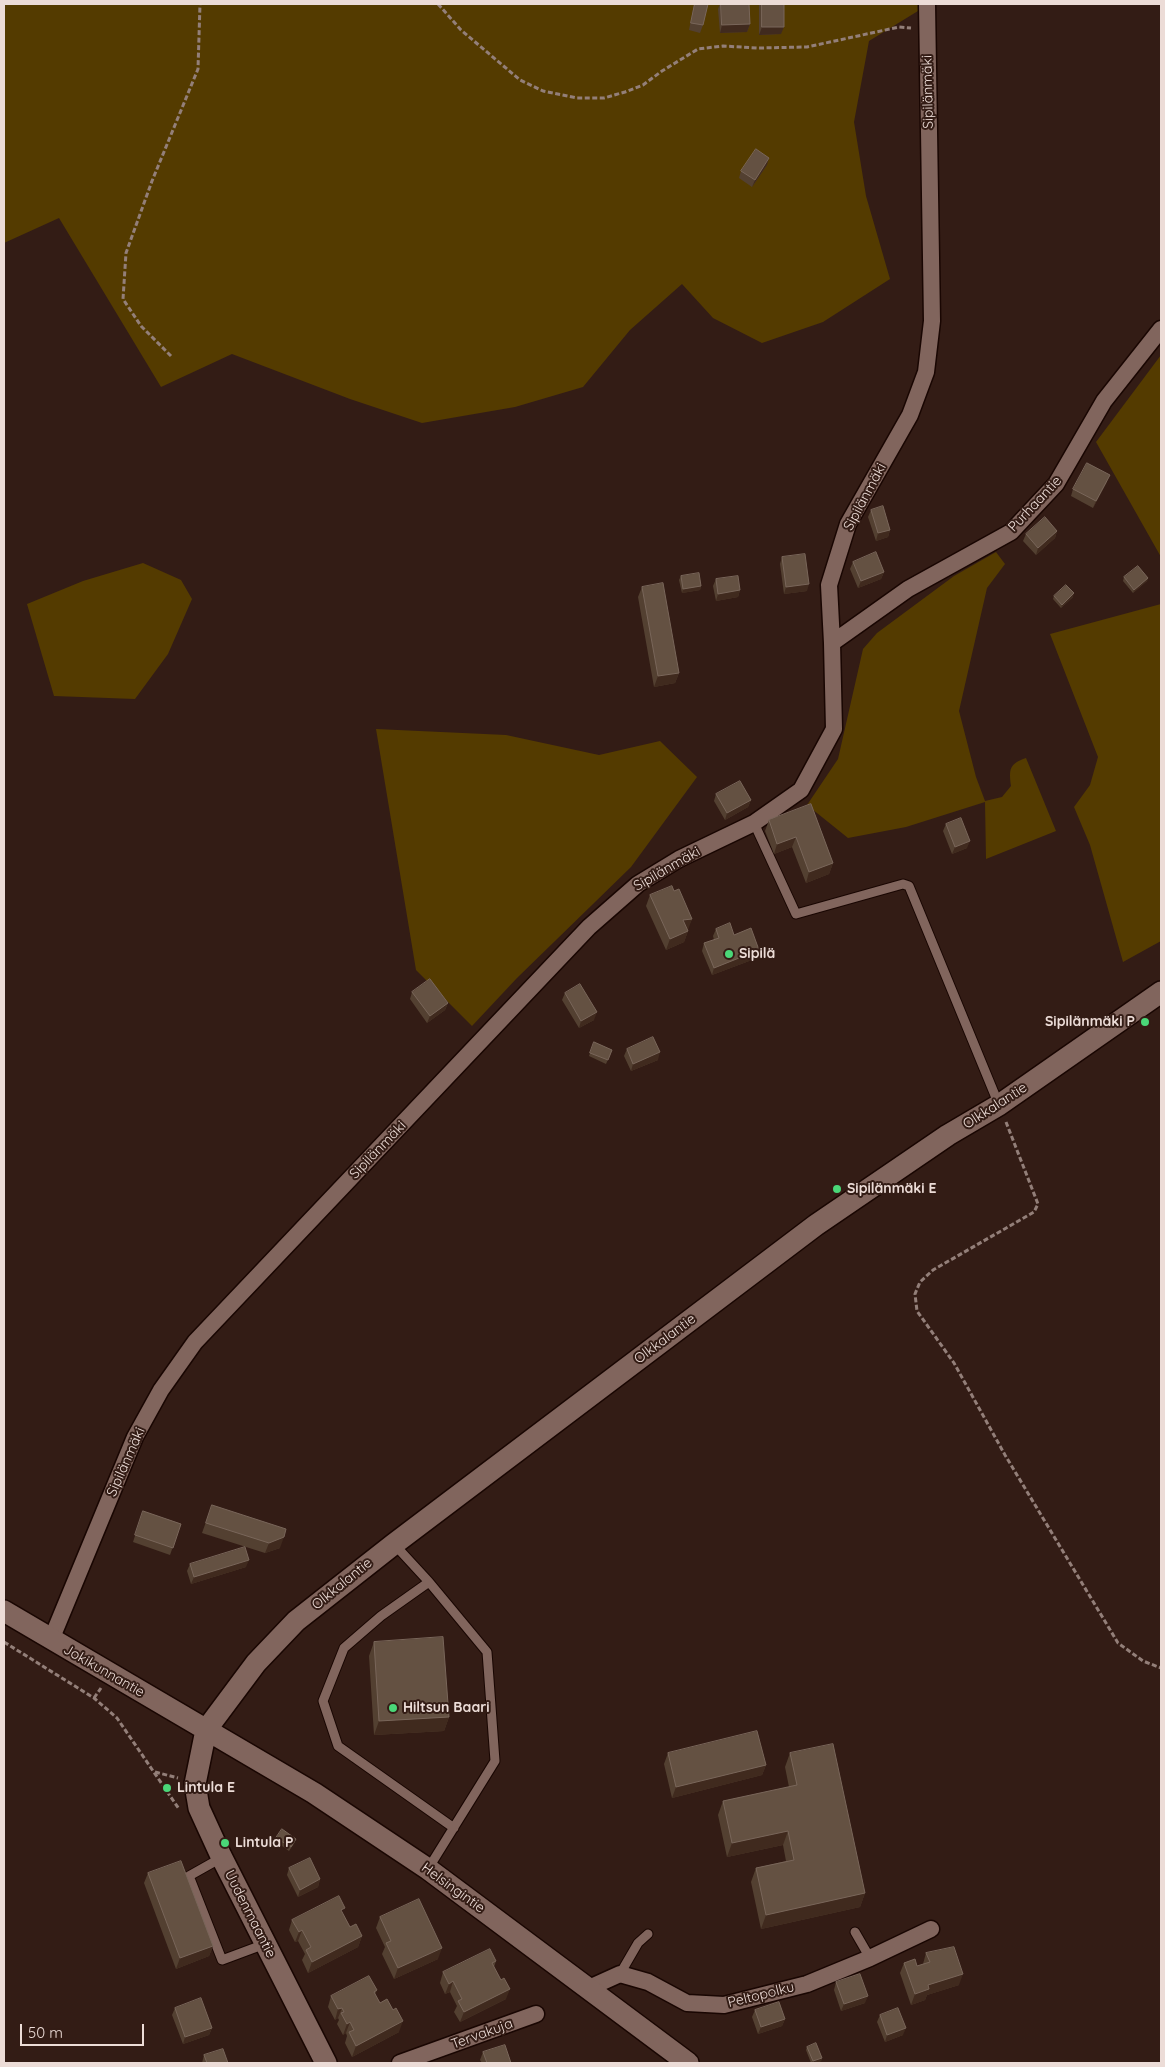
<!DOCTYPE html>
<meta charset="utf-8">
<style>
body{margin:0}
#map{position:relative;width:1165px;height:2067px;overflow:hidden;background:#331c15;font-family:Quicksand,sans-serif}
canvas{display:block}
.frame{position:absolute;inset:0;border:5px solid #ecdcd7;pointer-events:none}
.scale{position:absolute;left:20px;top:2024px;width:124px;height:22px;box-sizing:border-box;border:2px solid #ecdcd7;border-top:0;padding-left:6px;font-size:15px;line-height:18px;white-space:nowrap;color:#ecdcd7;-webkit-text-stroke:4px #331c15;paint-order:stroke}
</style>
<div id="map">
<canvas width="1165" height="2067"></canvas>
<div class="frame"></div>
<div class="scale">50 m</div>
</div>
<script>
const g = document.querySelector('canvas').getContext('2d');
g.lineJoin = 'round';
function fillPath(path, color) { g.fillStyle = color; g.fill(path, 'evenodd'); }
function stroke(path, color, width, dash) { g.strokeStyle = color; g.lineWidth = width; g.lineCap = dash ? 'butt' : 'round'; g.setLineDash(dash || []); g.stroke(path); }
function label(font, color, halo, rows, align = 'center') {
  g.font = font + ' Quicksand,sans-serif'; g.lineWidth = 4; g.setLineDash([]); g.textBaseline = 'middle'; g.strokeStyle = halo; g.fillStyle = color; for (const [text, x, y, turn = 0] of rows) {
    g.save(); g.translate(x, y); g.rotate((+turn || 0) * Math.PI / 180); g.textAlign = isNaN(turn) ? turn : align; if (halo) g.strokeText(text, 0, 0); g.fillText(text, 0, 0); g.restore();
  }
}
fillPath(new Path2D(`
 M4,4H918V11L869,41L854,122L866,196L890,279L823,322L762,343L713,318L682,284L630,330L583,387L515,407L422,423L350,399L232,354L161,387L59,218L4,243Z
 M1161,355V557L1096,442Z
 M996,552L1005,564L987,588L959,711L976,777L985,801L1002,797L1011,786C1009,769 1009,764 1026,758L1056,831L986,859L985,802L906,827L848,838L807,805L838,759L863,649L877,633L954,576Z
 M143,563L181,580L192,599L168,654L135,699L54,696L27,604L83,581Z
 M1161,604V941L1123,962L1090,845L1074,807L1090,785L1098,757L1050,634Z
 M376,729L506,735L599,755L660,741L697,777L631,867L517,978L472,1026L416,970Z`), '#543b00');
const service = new Path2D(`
 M754,823L796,914L903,884L909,886L999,1105
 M394,1544L429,1582L487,1652L495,1761L428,1869
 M429,1582L381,1616L344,1648L323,1701L338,1746L454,1828
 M221,1858L189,1876L222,1960L265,1944
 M855,1932L870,1958
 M620,1974L638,1943L648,1934`);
const minor = new Path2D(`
 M832,643L908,589L1011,532L1056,484L1104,401L1161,329
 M51,1640L135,1437L161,1390L195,1342L589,927L638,884L679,859L754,823L801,790L834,729L832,643L829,585L848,524L910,415L926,372L932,321L927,4
 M589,1988L620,1974L648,1982L687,2003L724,2005L807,1984L870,1958L931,1929
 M400,2063L536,2014`);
const tertiary = new Path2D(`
 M4,1611L314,1793L428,1869L688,2063
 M326,2063L221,1856L199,1808L195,1784L206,1730L256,1663L296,1621L394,1544L816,1225L948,1135L999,1105L1161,992`);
stroke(service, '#190602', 11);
stroke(minor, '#190602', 19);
stroke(tertiary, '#190602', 24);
stroke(new Path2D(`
 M438,4L461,30L520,80L543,91L577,98H604L625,92L643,85L662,71L698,49L723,46L758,48L807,47L899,27L911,28
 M171,356L141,326L123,299L126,253L152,181L198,69L200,4
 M1006,1122L1038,1204L1034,1212L933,1270L920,1282L915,1294L917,1311L954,1363L1005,1455L1118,1643L1143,1661L1161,1668
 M4,1642L94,1698L117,1718L179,1809
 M94,1698L101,1688
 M155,1772L178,1778`), '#937f79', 3, [5, 2.5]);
stroke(service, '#81655d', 9);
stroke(minor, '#81655d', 16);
stroke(tertiary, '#81655d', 21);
fillPath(new Path2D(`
 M694,4H708L703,25L700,33L689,30Z
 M720,4H749L750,24L747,32L720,33L718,9Z
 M759,4H784L781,34L759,35Z
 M767,165L752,187L739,178L741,171Z
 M1107,482L1093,508L1071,496L1073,489Z
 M871,510L890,530L888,537L876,541L868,517Z
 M1057,531L1055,538L1036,555L1023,541L1026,534Z
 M782,557L807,591L784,594L780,564Z
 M853,562L884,572L881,579L858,588L850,569Z
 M681,576L701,586L700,590L682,593L679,580Z
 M1124,577L1148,578L1147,581L1133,593L1123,581Z
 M716,579L740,590L738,597L716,601L713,586Z
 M642,587L679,673L675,683L654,687L638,597Z
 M1054,596L1073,597L1061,608L1053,599Z
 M716,794L751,800L748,807L725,820L714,801Z
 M811,804L833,863L829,874L806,883L792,847L774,854L765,831L769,820Z
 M946,824L967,848L952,854L943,831Z
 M674,891L692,919L687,930L688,931L684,942L666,950L646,906L650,895Z
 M716,929L734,935L757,958L712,975L702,951L704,943L714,940L713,936Z
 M412,992L448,1003L445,1010L427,1023L410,999Z
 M565,993L594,1020L579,1028L562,1000Z
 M594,1042L612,1050L606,1064L589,1056Z
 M627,1049L658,1060L631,1071L624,1056Z
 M212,1505L280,1548L265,1553L202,1533Z
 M143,1511L181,1524L170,1555L133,1542Z
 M190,1564L246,1567L191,1584L187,1571Z
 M374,1642L449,1717L444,1731L374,1735L369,1656Z
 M668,1753L766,1765L762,1775L672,1798L664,1764Z
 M790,1753L865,1893L860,1907L761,1929L751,1882L756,1868L786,1861L783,1845L727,1857L718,1815L723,1801L789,1787L785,1767Z
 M276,1838L295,1842L289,1851L275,1841Z
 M289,1868L320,1879L318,1887L298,1897L287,1875Z
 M148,1873L213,1946L209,1956L176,1969L144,1883Z
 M343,1914L350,1927L362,1936L358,1947L308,1973L302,1960L305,1954L298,1941L295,1942L289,1930L292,1920Z
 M380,1917L438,1959L394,1979L382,1954L385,1947L376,1928Z
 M926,1953L959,1985L927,1995L925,2000L911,2005L900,1973L904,1963L917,1966L923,1964Z
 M496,1961L494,1967L506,1999L460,2022L454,2012L457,2006L450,1992L445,1994L440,1983L443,1972Z
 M836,1982L865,2003L841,2011L834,1990Z
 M377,1990L375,1994L380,2003L399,2032L352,2057L345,2043L347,2036L346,2033L343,2035L337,2024L339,2020L338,2018L335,2020L328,2007L331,1996Z
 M175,2008L212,2028L209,2035L183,2044L172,2015Z
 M755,2010L785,2019L782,2026L758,2034L752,2017Z
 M880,2015L903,2035L885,2042L877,2022Z
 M807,2047L822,2058L821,2061L816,2063H811L806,2050Z
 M483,2052L511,2063H482L480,2060Z
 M204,2055L228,2063H202Z`), '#534031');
fillPath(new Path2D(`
 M750,24L747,32L720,33L722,25Z
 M762,27H784L781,34L759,35Z
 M769,158L767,165L752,187L755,180Z
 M1110,475L1107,482L1093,508L1096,501Z
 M890,530L888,537L876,541L878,533Z
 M1057,531L1055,538L1036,555L1038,548Z
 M884,572L881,579L858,588L861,581Z
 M1148,578L1147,581L1133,593L1134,590Z
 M809,584L807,591L784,594L786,587Z
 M701,586L700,590L682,593L683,589Z
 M740,590L738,597L716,601L718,594Z
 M1074,593L1073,597L1061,608L1062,605Z
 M679,673L675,683L654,687L658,676Z
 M751,800L748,807L725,820L727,813Z
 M796,837L792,847L774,854L777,844Z
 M970,841L967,848L952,854L955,847Z
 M833,863L829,874L806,883L809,872Z
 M692,919L688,930L679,931L683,920Z
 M688,931L684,942L666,950L670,939Z
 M759,950L757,958L712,975L714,968Z
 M448,1003L445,1010L427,1023L430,1016Z
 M597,1012L594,1020L579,1028L581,1021Z
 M660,1052L658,1060L631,1071L633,1064Z
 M284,1537L280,1548L265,1553L269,1543Z
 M249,1560L246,1567L191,1584L194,1577Z
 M449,1717L444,1731L374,1735L379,1721Z
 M766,1765L762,1775L672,1798L676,1787Z
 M788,1831L783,1845L727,1857L732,1843Z
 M320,1879L318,1887L298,1897L300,1890Z
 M865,1893L860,1907L761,1929L766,1915Z
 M302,1930L298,1941L295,1942L299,1932Z
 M362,1936L358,1947L308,1973L312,1962Z
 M213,1946L209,1956L176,1969L180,1958Z
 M442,1948L438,1959L394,1979L398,1968Z
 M963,1974L959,1985L927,1995L925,2000L911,2005L915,1994L928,1985Z
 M453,1981L450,1992L445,1994L449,1984Z
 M510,1989L506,1999L460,2022L464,2012Z
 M868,1996L865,2003L841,2011L844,2004Z
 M342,2008L338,2018L335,2020L338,2009Z
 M785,2019L782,2026L758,2034L761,2027Z
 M403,2021L399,2032L352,2057L356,2046Z
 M350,2022L346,2033L343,2035L347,2024Z
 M212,2028L209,2035L183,2044L185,2037Z
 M906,2028L903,2035L885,2042L887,2035Z
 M822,2058L821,2061L816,2063H812L813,2061Z`), '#402a1e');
const building = new Path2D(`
 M695,4H708L703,25L691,23Z
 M721,4H749L750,24L722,25Z
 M762,4H784V27H762Z
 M756,149L769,158L755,180L741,171Z
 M1087,463L1110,475L1096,501L1073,489Z
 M883,506L890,530L878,533L871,510Z
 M1045,517L1057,531L1038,548L1026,534Z
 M876,552L884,572L861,581L853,562Z
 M805,554L809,584L786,587L782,557Z
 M1138,566L1148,578L1134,590L1124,577Z
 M699,573L701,586L683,589L681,576Z
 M738,576L740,590L718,594L716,579Z
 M663,583L679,673L658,676L642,587Z
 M1066,585L1074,593L1062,605L1054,596Z
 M740,781L751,800L727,813L716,794Z
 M811,804L833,863L809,872L796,837L777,844L769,820Z
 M961,818L970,841L955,847L946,824Z
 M672,886L674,891L679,889L692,919L683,920L688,931L670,939L650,895Z
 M730,923L734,935L751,928L759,950L714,968L704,943L719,938L716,929Z
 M430,979L448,1003L430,1016L412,992Z
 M580,984L597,1012L581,1021L565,993Z
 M653,1037L660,1052L633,1064L627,1049Z
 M594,1042L612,1050L608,1060L590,1053Z
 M212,1505L286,1529L284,1537L269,1543L206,1523Z
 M143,1511L181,1524L173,1548L135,1535Z
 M245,1547L249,1560L194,1577L190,1564Z
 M443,1637L449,1717L379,1721L374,1642Z
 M757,1731L766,1765L676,1787L668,1753Z
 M833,1744L865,1893L766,1915L756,1868L794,1860L788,1831L732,1843L723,1801L797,1785L790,1753Z
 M282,1829L296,1839L291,1847L276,1838Z
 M310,1858L320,1879L300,1890L289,1868Z
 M181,1861L213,1946L180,1958L148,1873Z
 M339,1896L345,1908L341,1910L350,1927L356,1924L362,1936L312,1962L306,1950L311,1947L302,1930L299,1932L292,1920Z
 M419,1899L442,1948L398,1968L386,1943L391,1941L380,1917Z
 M954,1947L963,1974L928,1985L929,1989L915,1994L904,1963L915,1959L917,1966L930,1962L926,1953Z
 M490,1949L496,1961L492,1963L501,1980L504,1978L510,1989L464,2012L458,2001L462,1999L453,1981L449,1984L443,1972Z
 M860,1974L868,1996L844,2004L836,1982Z
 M369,1976L377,1990L374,1992L380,2003L387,1999L393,2010L396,2008L403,2021L356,2046L349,2032L354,2030L350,2022L347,2024L341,2013L344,2012L342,2008L338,2009L331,1996Z
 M201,1998L212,2028L185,2037L175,2008Z
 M779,2002L785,2019L761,2027L755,2010Z
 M898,2008L906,2028L887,2035L880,2015Z
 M816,2043L822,2058L813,2061L807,2047Z
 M505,2045L511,2063H487L483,2052Z
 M223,2049L228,2063H207L204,2055Z`);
fillPath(building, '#645142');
stroke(building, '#79665a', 1);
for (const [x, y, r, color] of [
 [729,954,5,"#4ad778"],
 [1145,1022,5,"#4ad778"],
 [837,1189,5,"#4ad778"],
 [393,1708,5,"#4ad778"],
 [167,1788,5,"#4ad778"],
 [225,1843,5,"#4ad778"]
]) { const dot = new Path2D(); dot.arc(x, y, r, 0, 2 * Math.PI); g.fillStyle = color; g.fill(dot); stroke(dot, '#331c15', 2); }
label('14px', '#ecdcd7', '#331c15', [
 ["Sipilänmäki",928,92,-91],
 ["Sipilänmäki",865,497,-62],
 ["Purhaantie",1035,504,-47],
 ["Sipilänmäki",667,869,-30],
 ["Olkkalantie",995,1106,-33],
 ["Sipilänmäki",378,1150,-46],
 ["Olkkalantie",665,1339,-37],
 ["Sipilänmäki",126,1462,-66],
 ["Olkkalantie",342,1584,-39],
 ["Jokikunnantie",104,1671,30],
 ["Helsingintie",453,1888,36],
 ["Uudenmaantie",250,1914,63],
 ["Peltopolku",761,1995,-14],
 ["Tervakuja",482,2034,-20]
]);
label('bold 14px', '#ecdcd7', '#331c15', [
 ["Sipilä",739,954],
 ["Sipilänmäki P",1135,1022,"right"],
 ["Sipilänmäki E",847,1189],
 ["Hiltsun Baari",403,1708],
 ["Lintula E",177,1788],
 ["Lintula P",235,1843]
], 'left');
</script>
